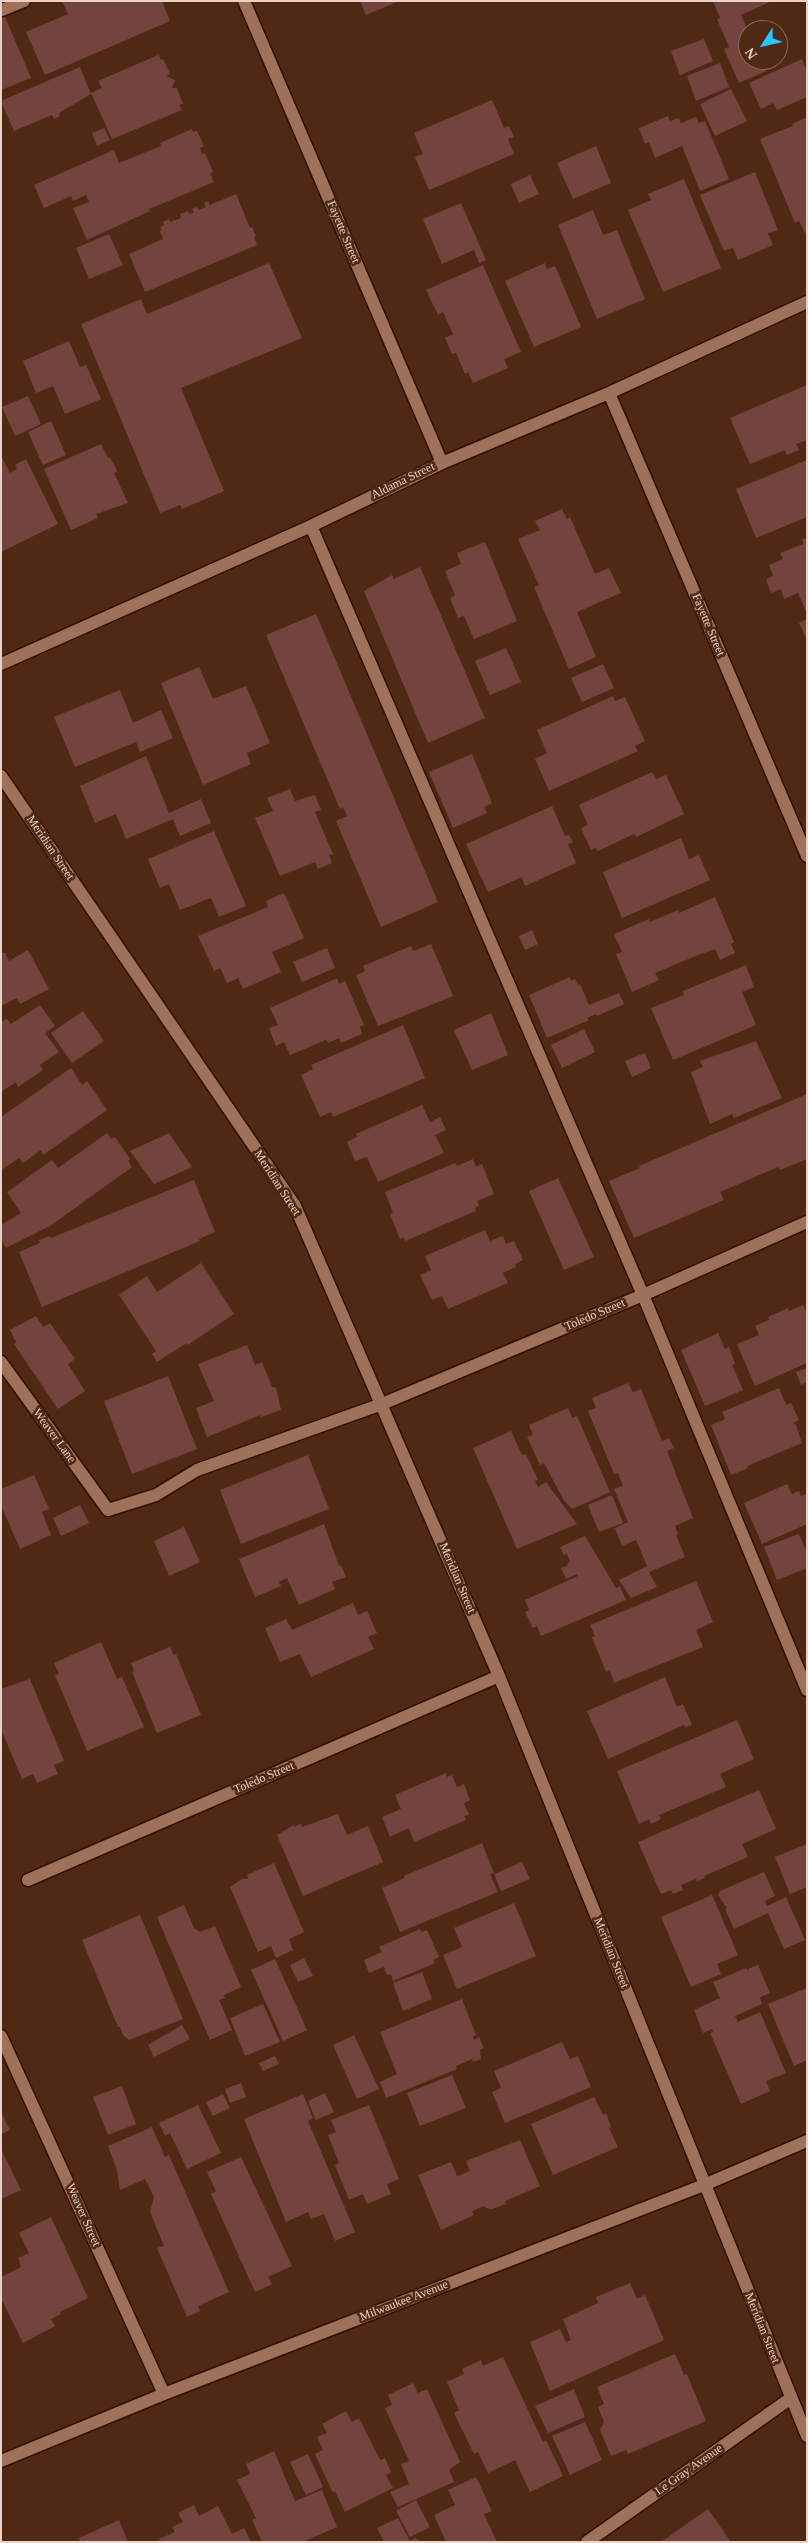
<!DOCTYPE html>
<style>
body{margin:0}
#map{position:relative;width:808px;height:2543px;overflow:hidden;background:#502915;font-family:Georgia,serif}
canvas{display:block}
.frame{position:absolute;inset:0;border:2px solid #ecd2c6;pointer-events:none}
.north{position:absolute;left:738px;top:20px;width:50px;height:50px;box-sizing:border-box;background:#502915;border:1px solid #8e6d5c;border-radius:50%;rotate:235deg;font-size:14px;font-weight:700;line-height:20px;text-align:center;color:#ecd2c6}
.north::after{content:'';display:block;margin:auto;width:18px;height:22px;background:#25c9fe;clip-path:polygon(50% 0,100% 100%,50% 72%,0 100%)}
</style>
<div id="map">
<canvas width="808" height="2543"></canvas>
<div class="frame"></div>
<div class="north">N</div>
</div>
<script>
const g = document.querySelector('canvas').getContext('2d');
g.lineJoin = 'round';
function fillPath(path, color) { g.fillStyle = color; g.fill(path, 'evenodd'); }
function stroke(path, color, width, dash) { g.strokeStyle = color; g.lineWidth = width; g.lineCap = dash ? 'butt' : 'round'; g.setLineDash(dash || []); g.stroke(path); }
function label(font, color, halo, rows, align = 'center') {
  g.font = font + ' Georgia,serif'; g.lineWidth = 5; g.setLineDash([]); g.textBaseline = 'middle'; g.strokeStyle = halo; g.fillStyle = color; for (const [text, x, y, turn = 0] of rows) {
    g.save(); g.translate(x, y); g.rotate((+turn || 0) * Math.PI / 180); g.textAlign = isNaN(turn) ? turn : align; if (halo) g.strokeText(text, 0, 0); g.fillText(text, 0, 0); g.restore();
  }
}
fillPath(new Path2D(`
 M62,1H162L170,21L45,75L26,32L68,14Z
 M360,1H399L366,15Z
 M713,1H772L741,15L748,31V60H761L766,71L739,83L724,49L729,47L717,19L720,18Z
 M5,17L31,78L1,90V18Z
 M704,39L713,61L680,75L671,51Z
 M158,55L161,60L163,59L170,74L167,75L168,77L175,80L172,88H177L183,104L179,105L182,110L112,139L91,93L102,88L98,81Z
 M802,59L807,72V97L777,110L773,103L761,109L749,83Z
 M720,63L729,87L696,101L687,76Z
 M80,67L91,94L59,113L60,116L54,119L52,115L14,131L2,104L3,100Z
 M731,89L747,121L715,136L700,104Z
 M492,100L504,128L509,126L514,137L508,139L514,154L429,190L415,157L423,154L414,133Z
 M668,116L670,121L679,118L681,123L696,117L699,123L705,121L729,179L700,191L682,146L655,158L649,142L645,144L639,128Z
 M807,117V232L805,233L799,221L795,223L760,139L793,126L792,124Z
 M104,128L110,140L97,146L92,133Z
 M192,129L193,132L197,131L204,146L200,148L202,154L205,153L213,172L210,173L214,182L149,209L150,211L87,240L73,208L89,202L86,195L73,201L71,196L44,208L34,185L114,150L119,163L161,146L160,143Z
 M596,146L611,183L573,199L557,163Z
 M755,172L778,230L768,233L773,245L738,260L733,248L724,251L700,195Z
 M530,175L539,194L519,203L511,184Z
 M684,179L721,268L663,292L628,210L651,200L648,194Z
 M236,194L250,228L252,227L256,236L254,237L257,245L145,292L129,254L163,239L160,231L162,230L160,227L164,225L163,222L169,219L170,222L181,218L180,214L188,211L190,214L194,212L192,209L197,207L199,210L206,207L204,203L208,201L210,205Z
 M461,203L486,260L479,263L474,250L442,264L423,219Z
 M593,210L603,235L617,230L645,299L597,319L558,225Z
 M109,234L123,265L89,279L76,248Z
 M269,263L302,338L181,388L224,491L182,509L180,505L160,513L81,324L141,299L147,314Z
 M545,263L547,269L555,266L581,327L534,347L505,281Z
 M483,265L521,352L504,359L508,368L473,383L468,372L465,374L456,353L452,354L445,338L453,334L443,312L438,315L426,290Z
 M69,341L80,367L86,365L101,399L65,414L53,386L36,393L23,361Z
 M807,385V440L796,444L799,450L787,455L785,450L750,464L730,418Z
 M28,396L41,424L15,436L2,407Z
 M51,421L66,455L43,465L28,432Z
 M101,444L108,458H110L114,464L117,472L114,473L128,503L96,514L98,518L71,530L44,469Z
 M1,456L10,473L17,469L15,465L26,459L58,524L1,552Z
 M807,460V517L756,538L736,489Z
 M562,509L567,519L570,517L595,574L609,568L621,593L577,612L596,657L569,669L534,587L539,585L518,539L540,530L535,521Z
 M807,538V614L798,593L784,599L781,589L771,593L766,579L773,576L769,565L783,559L780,553L803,544L802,539Z
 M485,542L517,621L474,639L464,616L458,618L450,598L455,595L445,571L461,564L457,553Z
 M420,567L485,718L428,743L364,591L392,575L394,579Z
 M316,614L438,902L381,927L336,821L347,816L343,807L340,809L266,635Z
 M807,619V640L799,623Z
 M506,648L521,682L490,695L475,661Z
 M603,664L614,688L582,702L571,678Z
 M199,667L213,699L246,686L270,743L247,753L251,764L203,785L161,683Z
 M120,690L133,723L161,710L173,738L140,752L136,742L75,767L54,717Z
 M613,696L615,701L625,697L645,741L635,746L638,751L549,791L535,759L547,753L537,730Z
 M472,754L492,803L484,807L487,813L453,828L429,772Z
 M146,756L169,813L201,799L211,823L180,836L173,819L126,839L116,814L95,823L80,786Z
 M652,772L656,779L666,775L684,814L636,837L634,834L598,851L596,848L591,850L581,828L588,825L579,805Z
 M290,789L295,801L315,795L321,810L315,812L333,854L329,855L332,863L318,869L315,862L280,876L255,818L273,811L267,798Z
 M552,806L565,836L569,835L573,842L568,844L576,863L525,886L522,877L488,892L466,844Z
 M214,831L246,906L219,917L211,898L180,910L169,884L160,888L148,859Z
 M681,838L689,859L699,855L710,880L622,918L603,872Z
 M284,893L304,938L272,952L281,972L243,989L238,978L227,983L220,968L214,971L198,936L268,907L266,901Z
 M715,897L734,942L731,944L735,953L720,960L715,949L693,957L655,973L659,980L632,992L616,954L622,952L614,934L649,919L650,922L678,910L679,913Z
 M532,930L538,944L525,950L519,936Z
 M431,944L453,996L378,1026L356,975L365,971L363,966L411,946L413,951Z
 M327,948L335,968L302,982L293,962Z
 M28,950L49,989L20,1004L17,998L1,1006V953H5L9,961Z
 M746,965L754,987L742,992L756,1025L673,1060L651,1008L684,995L683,991Z
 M570,977L571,981L575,979L578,985L580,984L589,1005L619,993L624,1004L597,1016L596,1014L587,1018L589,1020L547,1038L529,995Z
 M337,978L339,984L345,981L364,1025L360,1027L362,1034L341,1043L339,1038L328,1043L326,1040L290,1055L284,1042L276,1046L269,1028L278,1025L270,1008Z
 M40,1005L55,1026L45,1033L59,1052L40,1065L43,1070L18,1087L16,1082L1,1092V1022L7,1019L11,1024Z
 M83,1011L104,1041L72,1063L51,1033Z
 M491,1013L508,1055L472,1070L454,1030Z
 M403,1025L425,1078L333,1117L331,1112L320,1117L301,1075L313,1069L311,1065Z
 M584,1029L595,1052L562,1068L551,1045Z
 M756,1041L782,1098L734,1118L732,1114L710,1124L691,1072L703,1067L700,1061Z
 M645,1053L651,1068L632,1077L625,1061Z
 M71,1068L82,1085L87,1081L107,1110L43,1155L41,1150L23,1163L19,1158L1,1170V1117Z
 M807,1094V1159L780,1170L778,1167L720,1192L724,1200L634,1238L609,1181L640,1168L639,1166Z
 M422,1105L430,1122L440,1117L446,1130L435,1135L444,1153L378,1182L367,1157L355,1161L347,1142L357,1137L356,1134Z
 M107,1133L111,1139L115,1137L130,1159L128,1161L132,1167L50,1226L6,1248L1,1239V1225L21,1213L7,1192L52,1160L58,1168Z
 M169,1133L192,1167L154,1184L130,1151Z
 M473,1159L476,1167L482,1164L494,1194L477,1201L479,1206L475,1208L476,1211L405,1241L404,1237L400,1239L390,1214L393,1213L385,1192L455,1163L457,1166Z
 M558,1178L594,1257L564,1270L529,1191Z
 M194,1180L215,1232L199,1239L200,1241L42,1307L19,1252L40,1243L39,1240L50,1236L51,1238Z
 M485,1230L490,1241L503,1236L506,1244L514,1241L523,1260L515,1264L516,1267L503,1273L508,1283L448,1309L442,1296L432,1300L420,1275L431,1270L425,1256Z
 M201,1263L234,1314L188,1345L187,1343L157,1362L152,1354L156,1351L119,1295L147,1276L157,1292Z
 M803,1305L807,1313V1363L755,1386L737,1344L759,1335L755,1326L769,1320L768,1317L788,1308L789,1311Z
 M36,1316L43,1327L50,1323L75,1359L68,1364L85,1391L58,1409L14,1344L16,1342L10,1330Z
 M718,1333L725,1349L729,1347L735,1364L732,1365L743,1390L705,1406L681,1350Z
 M247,1345L255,1365L262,1362L272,1387L276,1388L281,1410L261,1417L260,1415L207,1437L196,1408L214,1401L198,1364Z
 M807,1368V1382L801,1385L796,1372Z
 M168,1376L197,1449L132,1474L104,1401Z
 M628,1383L633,1392L641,1389L662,1441L669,1438L674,1448L667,1451L693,1518L675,1526L678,1534L676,1535L685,1557L649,1572L657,1587L631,1598L619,1580L647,1566L636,1540L622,1546L615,1528L628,1522L614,1489L623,1486L618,1473L614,1474L588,1411L596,1408L592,1398Z
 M779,1388L786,1405L791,1403L799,1420L793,1423L796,1425L802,1443L747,1466L748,1468L731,1475L711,1425L725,1419L722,1412Z
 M568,1408L572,1418L577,1416L610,1492L572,1509L563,1499L544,1463L540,1465L527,1437L533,1435L529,1425Z
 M511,1431L522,1455L526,1454L538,1480L535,1481L538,1487L546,1482L577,1524L517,1549L473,1448Z
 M308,1455L329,1509L241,1544L220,1490Z
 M34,1475L49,1509L42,1512L51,1535L20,1549L1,1505V1489Z
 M787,1484L792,1494L799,1491L801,1496L807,1494V1524L762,1544L744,1503Z
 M612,1495L623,1523L599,1532L588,1505Z
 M80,1505L89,1523L61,1536L53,1518Z
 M324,1524L339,1566L341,1565L346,1577L332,1582L335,1589L299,1605L287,1578L279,1582L281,1586L255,1597L239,1559Z
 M184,1527L200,1562L169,1576L154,1541Z
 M799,1534L807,1553V1568L777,1580L764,1547Z
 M585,1536L616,1588L620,1586L626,1600L541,1636L537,1626L533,1628L525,1612L529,1610L525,1600L578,1576L577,1574L566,1579L561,1568L568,1565L567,1563L570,1562L567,1554L564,1555L560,1547Z
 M696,1581L713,1622L696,1630L703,1647L614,1683L610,1670L606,1672L592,1637L595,1636L590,1625Z
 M353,1603L358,1615L367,1611L377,1633L368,1637L374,1649L311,1677L300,1654L280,1662L265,1628L286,1619L292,1630Z
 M101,1642L117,1679L122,1677L144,1727L87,1751L55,1675L59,1674L54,1663Z
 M170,1647L174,1655L176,1654L201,1715L157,1733L132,1672L134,1671L131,1663Z
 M665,1677L677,1707L683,1704L692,1725L685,1727L684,1725L608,1759L587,1711Z
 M30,1679L64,1761L54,1765L58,1774L37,1783L33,1774L22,1779L1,1729V1689Z
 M737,1720L754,1759L720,1774L726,1787L659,1815L661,1819L651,1824L649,1819L639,1824L617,1771Z
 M446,1773L447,1777L452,1775L457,1787L464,1784L470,1800L464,1803L469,1815L464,1816L466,1820L414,1842L409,1828L390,1837L382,1817L401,1809L395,1795Z
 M759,1790L776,1829L742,1844L748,1857L704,1876L705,1878L697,1881L696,1879L681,1885L683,1890L673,1894L671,1890L661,1894L638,1842Z
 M338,1814L347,1835L368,1826L383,1862L303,1896L277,1835L294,1825V1827L301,1824L302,1827Z
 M482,1843L494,1873L490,1874L498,1892L400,1932L382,1888L405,1878L404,1876Z
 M807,1844V1887L790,1894L775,1857Z
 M522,1862L530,1879L501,1891L494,1874Z
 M274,1863L304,1932L289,1939L293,1950L276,1958L271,1946L258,1952L230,1887L242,1879H248L247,1875Z
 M764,1872L775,1896L765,1901L767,1906L786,1897L805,1940L784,1949L768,1913L734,1929L725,1909L727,1908L718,1895L720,1891Z
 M712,1895L738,1955L717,1964L721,1974L691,1987L661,1917Z
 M514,1903L536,1956L457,1989L443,1955L462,1947L454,1928Z
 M184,1905L194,1928L200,1932L215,1926L241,1987L224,1995L225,1998L219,2000L232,2030L210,2040L157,1917Z
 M140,1915L183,2019L129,2040L123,2035L120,2027H118L82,1940Z
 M420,1929L422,1932L427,1930L439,1957L433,1960L435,1963L393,1981L391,1974L387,1975L384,1967L369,1973L364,1960L382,1952L379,1947Z
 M304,1958L313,1976L298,1982L290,1965Z
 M275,1959L307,2030L283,2041L251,1970Z
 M758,1965L770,1993L760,1997L762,2004L735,2016L738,2022L760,2012L786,2073L766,2081L770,2091L741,2104L710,2033L713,2032L712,2029L703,2033L694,2010L720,1998L713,1982L746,1968L749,1972L748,1969Z
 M422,1972L432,1999L403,2011L393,1983Z
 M807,1988V2060L794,2066L768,2004Z
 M462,1999L476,2035L473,2037L474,2040L479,2037L484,2048L480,2050L481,2059L473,2062L472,2059L456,2066L457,2069L386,2098L380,2082L397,2074L380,2032Z
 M263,2004L280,2042L245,2056L230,2018Z
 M182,2025L190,2039L154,2057L148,2045Z
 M354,2035L379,2089L357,2099L333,2045Z
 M562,2042L570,2059L578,2056L591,2087L505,2123L492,2092L501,2088L494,2071Z
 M275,2056L279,2064L263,2071L259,2063Z
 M452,2075L466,2108L420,2126L407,2093Z
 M241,2083L246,2097L230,2103L225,2089Z
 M122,2086L136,2124L108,2135L93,2097Z
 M325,2093L334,2112L316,2120L308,2101Z
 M223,2094L230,2108L213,2116L206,2102Z
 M303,2094L313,2118L308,2121L355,2232L335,2241L324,2214L311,2219L308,2212L286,2222L244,2119Z
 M594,2097L603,2115L606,2113L611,2127L609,2128L618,2147L553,2175L531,2124Z
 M198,2105L221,2153L187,2169L170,2133L165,2136L159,2123Z
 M369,2105L399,2179L387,2184L391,2194L367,2204L363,2194L349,2200L335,2165L339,2163L328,2135L336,2132L331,2120Z
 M1,2112L10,2130L1,2134Z
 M152,2127L165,2157L169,2155L229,2292L198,2306L200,2311L187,2317L157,2248L164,2246L150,2212L154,2197L145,2179L120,2190L117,2170L108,2146Z
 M520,2140L540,2186L505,2201L506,2204L492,2209L486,2208L485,2206L472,2211L474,2215L441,2230L418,2175L451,2162L457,2176L470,2171L466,2161Z
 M1,2149L21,2190L1,2199Z
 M241,2157L292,2266L268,2277L272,2284L255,2292L211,2194L216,2191L207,2172Z
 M51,2217L88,2298L60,2312L61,2314L51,2319L55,2326L23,2343L1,2298V2277L21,2267L18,2258L29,2253L19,2233Z
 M630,2283L637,2299L645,2295L664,2340L550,2391L530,2342L560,2329L566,2342L571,2340L563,2319L598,2303L596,2297Z
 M675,2354L684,2375L687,2374L706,2421L628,2454L626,2450L611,2456L600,2430L604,2422L598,2407L604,2404L597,2387Z
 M503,2357L543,2442L546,2440L563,2476L530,2492L515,2460L488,2473L478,2452L474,2454L454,2413L459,2410L447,2382L464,2374L462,2369L481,2360L483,2366Z
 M413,2383L418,2393L427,2389L460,2462L449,2470L454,2482L398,2507L390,2492L409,2484L401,2464L409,2461L385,2408L392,2405L388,2395Z
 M574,2389L585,2417L548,2433L535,2406Z
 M346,2411L352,2422L359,2418L380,2460L385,2458L391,2472L386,2475L393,2488L345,2512L335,2491L333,2493L315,2454L323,2450L317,2437L327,2433L322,2424Z
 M585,2422L602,2460L570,2475L552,2436Z
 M274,2451L295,2501L322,2490L337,2527L303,2542H262L252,2520L256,2518L237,2480L250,2474L246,2464Z
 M308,2454L323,2487L306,2495L290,2462Z
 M476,2477L492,2511L484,2514L497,2542H446L434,2515L455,2505L448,2490Z
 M416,2500L430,2527L410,2537L396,2511Z
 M194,2505L199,2516L218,2506L232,2534L244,2528L251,2542H161L159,2539L175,2532L172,2527L183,2522L178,2513Z
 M708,2509L731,2542H661Z
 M398,2518L410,2541L415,2538L421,2542H384L377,2528Z
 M119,2520L128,2542H80L79,2538Z`), '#73443e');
const minor = new Path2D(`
 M244,1L442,463
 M2,10L24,1
 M609,393L807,856
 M311,526L643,1295L807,1690
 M1,664L311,526L442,463L609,393L807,302
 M1,776L295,1206L499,1676L807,2436
 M1,1362L108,1510L156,1495L197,1470L382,1404L643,1295L807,1222
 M28,1880L499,1676
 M1,2036L164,2394
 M1,2461L164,2394L704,2185L807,2141
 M587,2542L791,2398`);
stroke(minor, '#341000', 15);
stroke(minor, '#9e715b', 12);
label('12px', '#ecd2c6', '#502915', [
 ["Fayette Street",343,232,67],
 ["Aldama Street",403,481,-26],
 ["Fayette Street",708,625,67],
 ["Meridian Street",50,848,56],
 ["Meridian Street",277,1183,57],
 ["Toledo Street",595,1315,-23],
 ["Weaver Lane",54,1436,54],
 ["Meridian Street",457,1578,67],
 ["Toledo Street",264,1778,-23],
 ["Meridian Street",611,1953,68],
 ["Weaver Street",83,2215,66],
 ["Milwaukee Avenue",404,2301,-21],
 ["Meridian Street",762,2328,68],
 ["Le Gray Avenue",689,2470,-35]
]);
</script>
